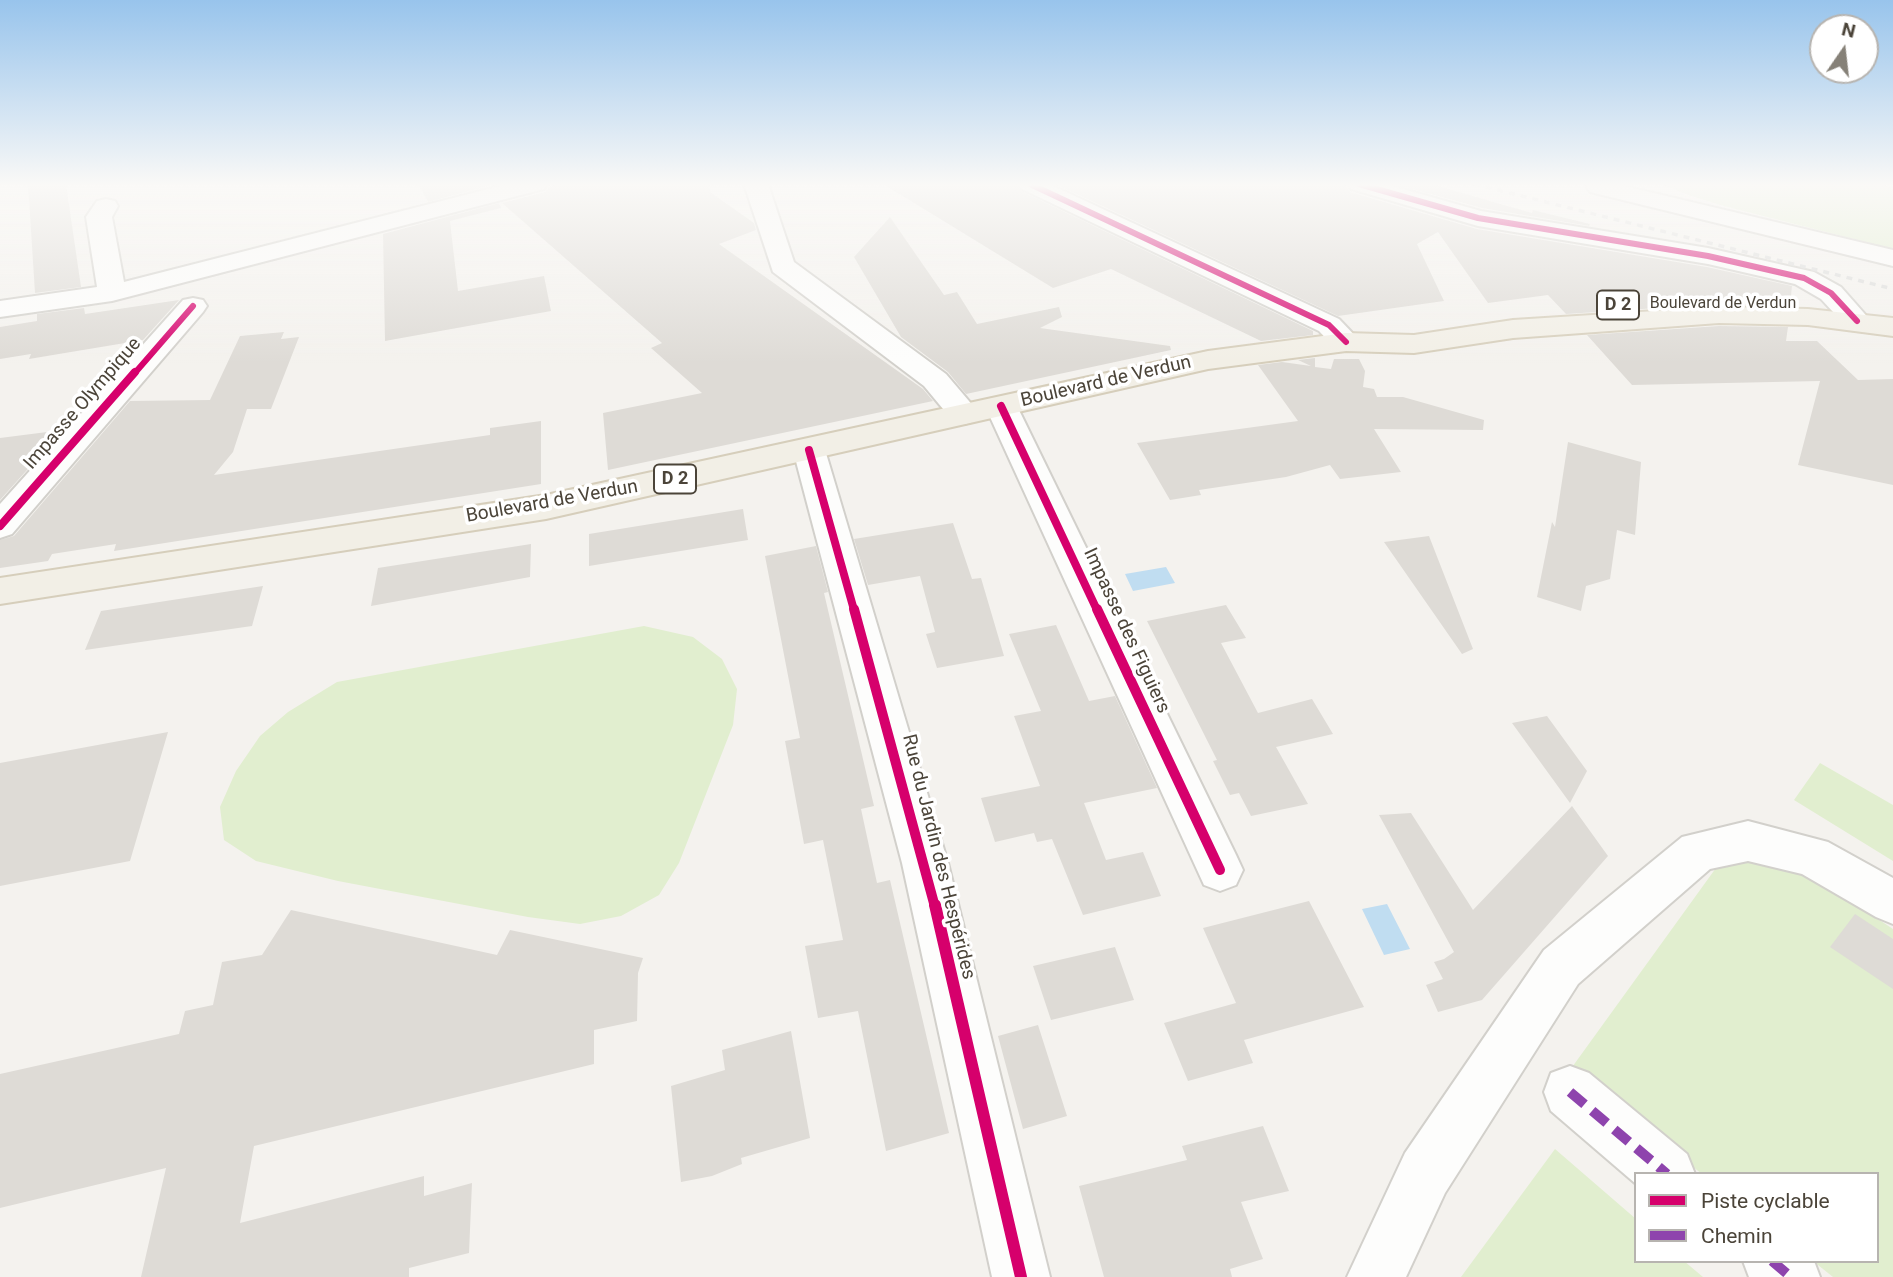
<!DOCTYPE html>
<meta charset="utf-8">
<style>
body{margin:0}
#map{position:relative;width:1893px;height:1277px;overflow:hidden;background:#f4f2ee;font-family:Roboto,sans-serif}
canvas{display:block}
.legend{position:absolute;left:1634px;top:1172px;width:245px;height:91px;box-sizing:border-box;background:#fff;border:2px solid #b7b4b0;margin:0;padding:9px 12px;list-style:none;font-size:21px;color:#4b4439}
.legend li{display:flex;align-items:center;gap:14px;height:35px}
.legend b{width:35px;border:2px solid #b7b4b0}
.north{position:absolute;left:1809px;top:14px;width:70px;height:70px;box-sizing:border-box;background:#fff;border:2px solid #b7b4b0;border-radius:50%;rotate:14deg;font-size:19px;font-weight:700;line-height:28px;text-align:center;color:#4b4439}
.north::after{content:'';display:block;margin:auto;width:24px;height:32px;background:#868178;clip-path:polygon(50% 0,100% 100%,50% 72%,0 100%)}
</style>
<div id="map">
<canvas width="1893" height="1277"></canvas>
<ul class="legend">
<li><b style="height:9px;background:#d6006c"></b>Piste cyclable</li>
<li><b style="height:9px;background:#8e44ad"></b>Chemin</li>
</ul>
<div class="north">N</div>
</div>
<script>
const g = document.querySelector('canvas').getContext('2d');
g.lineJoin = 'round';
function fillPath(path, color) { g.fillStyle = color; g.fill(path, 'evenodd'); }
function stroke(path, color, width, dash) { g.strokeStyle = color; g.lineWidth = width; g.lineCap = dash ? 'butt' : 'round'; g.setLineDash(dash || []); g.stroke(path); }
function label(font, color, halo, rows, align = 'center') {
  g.font = font + ' Roboto,sans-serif'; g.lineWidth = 7; g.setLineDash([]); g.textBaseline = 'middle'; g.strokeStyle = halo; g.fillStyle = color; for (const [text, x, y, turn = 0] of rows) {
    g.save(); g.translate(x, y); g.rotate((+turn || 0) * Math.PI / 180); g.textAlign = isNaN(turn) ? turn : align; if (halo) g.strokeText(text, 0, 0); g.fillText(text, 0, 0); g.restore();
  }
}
fillPath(new Path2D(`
 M1662,184H1882L1893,189V249L1720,205L1688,195Z
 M644,626L693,637L722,659L737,689L733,725L679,863L659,895L621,916L580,924L528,917L338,881L256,861L224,840L220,807L236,771L260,736L288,712L337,682Z
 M1820,763L1893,805V861L1794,800Z
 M1721,861L1795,864L1893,929V1277H1833L1813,1261H1877V1174H1702L1570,1070Z
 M1555,1149L1636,1219V1261H1684L1703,1277H1461Z`), '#e1eecf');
fillPath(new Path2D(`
 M1166,567L1175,583L1133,591L1125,574Z
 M1387,904L1410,949L1384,955L1362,909Z`), '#c0ddf1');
fillPath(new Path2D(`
 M28,184H66L81,287L35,293Z
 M418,184H486L488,186L428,202Z
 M560,184H709L710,192L754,223L756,230L719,244L923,389L933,401L608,470L603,413L702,393L651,348L662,343L502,203L545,192L549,187Z
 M883,184H1015L1021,191L1313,331V335L1261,341L1111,269L1053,288Z
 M1055,184H1344L1350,192L1477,229L1707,267L1792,286L1790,306L1719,304L1566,314L1548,295L1488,303L1438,232L1417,244L1444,301L1338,316Z
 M1394,184H1431L1532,213L1533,210L1590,224L1589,226L1482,208Z
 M499,203L501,208L450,221L458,291L544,276L551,311L385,341L383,234Z
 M890,217L944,295L957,292L977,324L1059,307L1062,317L1040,328L1170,346L1171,350L966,394L948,372L901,337L854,257Z
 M179,300L143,340L29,359L31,354L0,359V327L37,321V314L84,308L85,314Z
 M1719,326L1788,327L1786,341H1817L1858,380L1893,379V485L1798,465L1820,381L1632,385L1587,335Z
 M284,332L281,339L299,337L271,409H247L233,452L214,475L490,435V428L541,421V484L114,551L116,544L52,554L48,561L0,568V540L14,536L130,401L210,400L240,336Z
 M1315,358V367L1331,369L1334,359H1359L1365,371L1363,387L1374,389L1377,397H1403L1484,420L1483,430L1374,429L1401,472L1340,479L1330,465L1286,477L1199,490L1201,495L1170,500L1137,443L1298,421L1258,365L1282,362L1311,366L1298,360Z
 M81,401H89L0,500V438L55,431Z
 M1568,442L1641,462L1635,535L1617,530L1610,579L1586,586L1581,611L1537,597L1552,522L1555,527Z
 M743,509L748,540L589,566V534Z
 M953,523L972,579L981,578L1004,656L937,668L926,634L935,632L920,576L868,585L854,539Z
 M1429,536L1473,649L1462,654L1384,542Z
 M531,544L530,577L371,606L378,568Z
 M816,546L828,592L824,593L874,806L861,809L877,883L890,880L949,1133L886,1151L858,1011L818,1018L805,946L843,940L823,840L804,844L785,741L800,738L765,556Z
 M263,586L252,626L85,650L101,611Z
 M1226,605L1246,638L1221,643L1258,713L1312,699L1333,734L1276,747L1308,804L1251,816L1239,793L1230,795L1213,761L1217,760L1147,621Z
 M1056,625L1089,701L1115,696L1157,788L1084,803L1106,860L1143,852L1161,896L1083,915L1052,839L1037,842L1034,833L995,842L981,798L1040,786L1014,716L1041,711L1009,634Z
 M1547,716L1587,771L1570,803L1512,723Z
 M168,732L130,861L0,886V763Z
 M1572,806L1608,856L1482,1000L1438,1012L1426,985L1443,979L1434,962L1444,959L1454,952L1379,815L1411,813L1473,910Z
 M1309,901L1364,1007L1244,1040L1253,1063L1188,1081L1164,1023L1236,1003L1203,928Z
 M291,910L497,955L510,930L643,958L638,973L637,1021L594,1030V1064L254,1146L240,1223L424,1176V1196L472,1183L469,1253L409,1268V1277H141L166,1168L0,1208V1074L179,1034L185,1011L213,1005L222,962L262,955Z
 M1855,914L1893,939V989L1830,947Z
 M1115,947L1134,1000L1051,1020L1033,966Z
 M1038,1025L1067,1116L1023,1129L998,1036Z
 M791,1031L810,1138L741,1158L742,1164L712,1176L681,1182L671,1086L725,1070L722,1050Z
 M1263,1126L1289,1191L1241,1202L1263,1259L1230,1269L1232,1277H1104L1079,1186L1187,1160L1182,1146Z`), '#dedbd6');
const minor = new Path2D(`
 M508,184H548L544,189L112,301L0,317V301L97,287L86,217L97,201L106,199L115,201L118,206L112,217L124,282Z
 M744,184H768L794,262L946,374L980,414L975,421L964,424L953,421L924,386L773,272Z
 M1018,184H1049L1339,319L1361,342L1356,348C1338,353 1331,344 1319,331L1022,189Z
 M1347,184H1385L1481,211L1708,248L1814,272L1841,287L1871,321L1867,327L1857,330L1847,327L1821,299L1795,284L1708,264L1478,226L1351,189Z
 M1589,184H1616L1893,250V266L1590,192L1587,187Z
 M193,298L203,300L207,306L203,312L12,534L0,538V504L183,300Z
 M1001,397L1012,399L1017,406L1236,855L1243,870L1236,885L1220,891L1204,885L985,406L990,399Z
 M809,440L820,443L825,450L948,863L1050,1277H992L902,863L793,450L798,443Z
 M1748,821L1828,842L1893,878V924L1876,917L1802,874L1748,861L1710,869L1578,984L1445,1193L1406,1277H1347L1405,1153L1544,950L1682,837Z
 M1570,1066L1589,1073L1687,1154L1695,1174H1636V1184L1551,1111L1544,1092L1551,1073Z
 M1743,1261H1814L1820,1277H1749Z`);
const major = new Path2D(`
 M1719,307L1808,309L1893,318V336L1808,325L1719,323L1513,338L1414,353L1346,351L1208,369L546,519L0,604V578L546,495L1208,351L1346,333L1414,335L1513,320Z`);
stroke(minor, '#d2d0cb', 4);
stroke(major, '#d6cebb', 4);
fillPath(minor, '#fdfdfc');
fillPath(major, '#f2efe6');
stroke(new Path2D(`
 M1474,184L1893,289`), '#dbdbda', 3.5, [6, 6]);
stroke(new Path2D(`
 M1570,1092L1667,1174
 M1772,1261L1791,1277`), '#8e44ad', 10, [19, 10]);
stroke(new Path2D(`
 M1030,184L1329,325L1346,342
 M1359,184L1478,218L1708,256L1804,278L1831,293L1857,321
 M134,374L193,306`), '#d6006c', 6);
stroke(new Path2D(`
 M1001,406L1097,610
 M809,450L854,610
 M0,526L135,372`), '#d6006c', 8);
stroke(new Path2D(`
 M854,609L935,907
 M1097,609L1220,870`), '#d6006c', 10);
stroke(new Path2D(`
 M935,905L1021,1277`), '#d6006c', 12);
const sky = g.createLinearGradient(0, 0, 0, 363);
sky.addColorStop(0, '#98c4ec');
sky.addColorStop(0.51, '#faf9f7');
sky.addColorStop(1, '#faf9f700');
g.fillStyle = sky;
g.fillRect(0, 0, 1893, 363);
label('16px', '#4b4439', '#fff', [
 ["Boulevard de Verdun",1723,304]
]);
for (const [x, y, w] of [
 [1618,305,42],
 [675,479,42]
]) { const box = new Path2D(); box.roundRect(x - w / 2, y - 14.5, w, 29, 5); g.fillStyle = '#fff'; g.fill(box); stroke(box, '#4b4439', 2); }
label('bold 18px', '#4b4439', null, [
 ["D 2",1618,305],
 ["D 2",675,479]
]);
label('19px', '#4b4439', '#fff', [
 ["Boulevard de Verdun",1106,382,-13],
 ["Impasse Olympique",83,404,-49],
 ["Boulevard de Verdun",552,502,-10],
 ["Impasse des Figuiers",1126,631,65],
 ["Rue du Jardin des Hespérides",938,857,76]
]);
</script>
